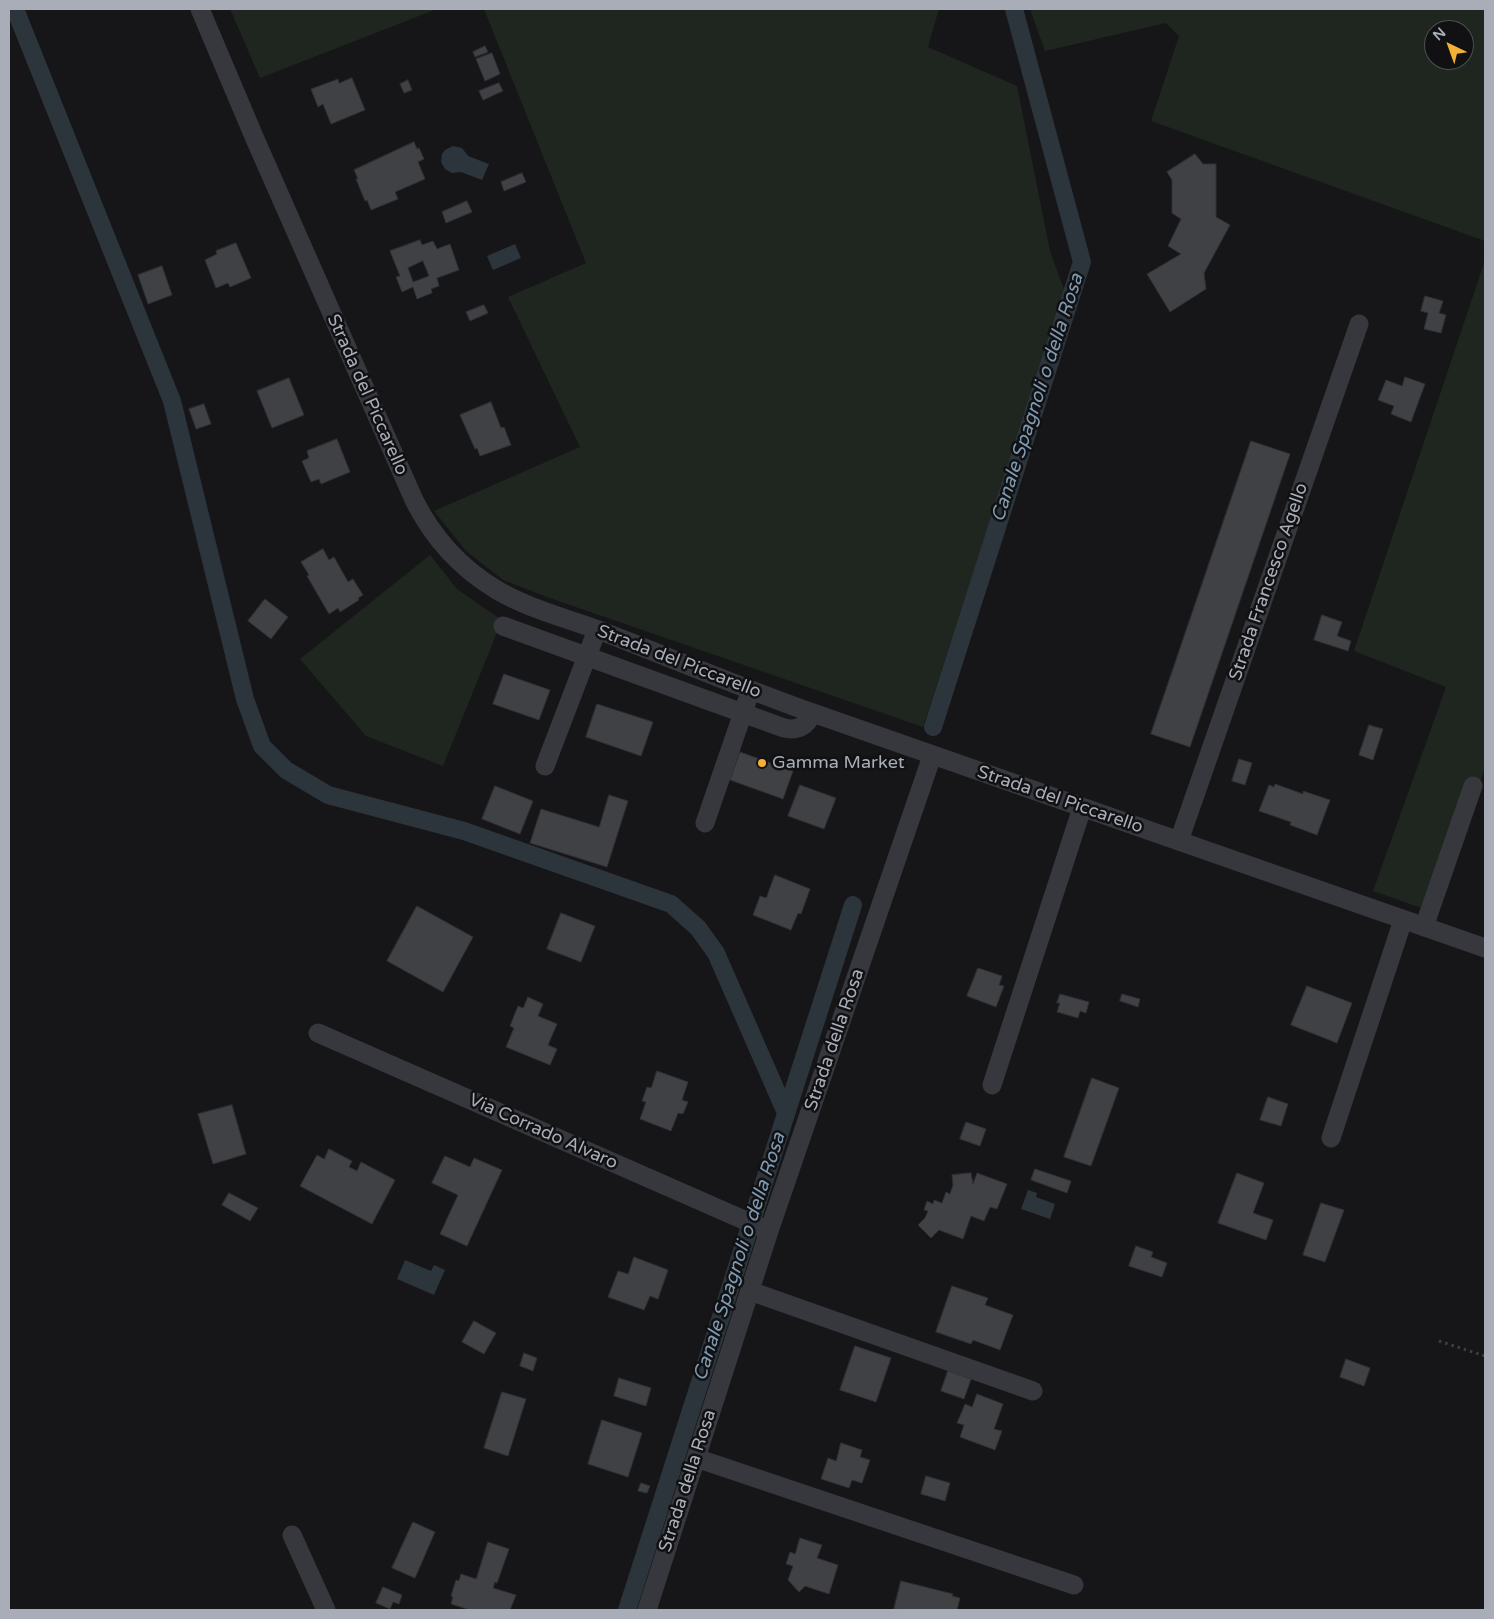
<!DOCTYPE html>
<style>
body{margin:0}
#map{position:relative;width:1494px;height:1619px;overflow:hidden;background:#161618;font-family:"Varela Round",sans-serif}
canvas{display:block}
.frame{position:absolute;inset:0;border:10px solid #a8adb8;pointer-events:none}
.north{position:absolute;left:1424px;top:20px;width:50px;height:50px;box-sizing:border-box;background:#111113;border:1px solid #4d4f55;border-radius:50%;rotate:318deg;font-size:14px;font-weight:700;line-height:20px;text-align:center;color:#a8adb8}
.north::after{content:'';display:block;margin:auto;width:18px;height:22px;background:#f2b134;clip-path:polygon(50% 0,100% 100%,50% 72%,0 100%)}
</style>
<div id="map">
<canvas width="1494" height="1619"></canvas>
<div class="frame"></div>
<div class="north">N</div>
</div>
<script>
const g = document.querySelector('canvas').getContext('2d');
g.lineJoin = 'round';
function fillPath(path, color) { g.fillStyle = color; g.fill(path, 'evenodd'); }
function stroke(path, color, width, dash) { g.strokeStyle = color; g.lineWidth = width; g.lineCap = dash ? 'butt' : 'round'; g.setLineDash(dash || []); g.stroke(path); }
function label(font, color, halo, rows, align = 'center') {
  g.font = font + ' "Varela Round",sans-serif'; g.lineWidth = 5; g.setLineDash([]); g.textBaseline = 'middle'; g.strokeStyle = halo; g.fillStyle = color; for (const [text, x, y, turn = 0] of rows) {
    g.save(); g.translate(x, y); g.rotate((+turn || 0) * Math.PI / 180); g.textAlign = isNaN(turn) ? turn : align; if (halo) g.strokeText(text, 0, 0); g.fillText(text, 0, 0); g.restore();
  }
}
fillPath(new Path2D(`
 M230,9H437L260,78Z
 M484,9H939L928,47L1017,86L1050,251L1065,292L923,727L547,597L503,580L466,551L434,511L580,447L508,297L586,263Z
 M1030,9H1485V241L1151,121L1179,36L1166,23L1045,51ZM1434,30H1464V60H1434Z
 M1485,260V767L1436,913L1373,891L1446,687L1354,651Z
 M430,555L457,589L502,620L443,766L366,736L300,659Z`), '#1e261f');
fillPath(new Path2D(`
 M453,146L462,148L468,156L489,164L482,180L461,172L452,173L445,169L441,162L442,154L445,150Z
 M515,244L521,258L493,270L487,256Z
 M1028,1190L1037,1193L1036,1197L1055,1204L1050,1219L1021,1209Z
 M405,1260L431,1271L434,1265L445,1270L434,1295L397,1279Z`), '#2c353c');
stroke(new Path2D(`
 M15,9L172,401L245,699L262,746L286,770L328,795L464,831L671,904L698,928L716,953L786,1113
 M933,727L1082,262L1014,9
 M627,1610L853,905`), '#2c353c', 18);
const building = new Path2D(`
 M485,46L488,52L475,57L473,52Z
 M492,53L500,74L485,81L476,59Z
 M352,78L365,110L331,124L323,104L318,107L311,89L338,79L339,83Z
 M408,80L412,90L404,93L400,84Z
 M499,83L503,91L483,100L479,91Z
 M414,142L417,149L419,148L424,159L418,162L425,179L395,192L398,199L371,210L367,200L365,201L356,179H358L354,170Z
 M1195,154L1203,164H1216V217L1230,225L1204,273L1206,289L1170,312L1147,274L1181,254L1168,246L1181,219L1172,213V180L1167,172Z
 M522,173L526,182L504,191L501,182Z
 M467,201L472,212L446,223L442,212Z
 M420,240L422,245L433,241L437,249L450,244L459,270L437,278L439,286L431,289L432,293L417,299L413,287L402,292L396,277L400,276L390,251ZM423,261L429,276L413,282L408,268Z
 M236,243L251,278L230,287L228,283L216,288L205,260L217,254L216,251Z
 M162,266L172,295L148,304L138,275Z
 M1425,296L1443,301L1439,313L1446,315L1441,333L1424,329L1428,313L1421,311Z
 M484,305L488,313L470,321L466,312Z
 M1405,377L1425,384L1411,422L1391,414L1394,406L1378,400L1386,380L1402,386Z
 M289,378L304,415L272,428L257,391Z
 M491,402L501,428L504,427L511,445L480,456L477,448L475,449L460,415Z
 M204,404L211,424L196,429L189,409Z
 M337,439L350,472L321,484L319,479L311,482L302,461L309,458L307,451Z
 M1251,441L1290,454L1190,747L1151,734Z
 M323,549L329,560L334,557L348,582L353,579L363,595L358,598L359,600L340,612L338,608L329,614L307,576L309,575L301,562Z
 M265,599L288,617L271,639L248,621Z
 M1322,615L1342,622L1337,636L1351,641L1348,651L1314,640Z
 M504,674L550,690L539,720L493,704Z
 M597,704L653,722L641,756L586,737Z
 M1369,725L1383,729L1373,760L1359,755Z
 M740,752L793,771L783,799L730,780Z
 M1239,759L1252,763L1245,785L1232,781Z
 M1275,784L1303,794V791L1330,800L1317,835L1290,825L1291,822L1259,811L1269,785L1274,787Z
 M800,785L836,798L824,829L788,816Z
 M495,786L533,801L520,834L482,819Z
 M609,795L628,801L607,867L530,843L541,809L599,827Z
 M775,875L810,889L801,914L798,913L791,930L753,915L760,896L766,898Z
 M417,906L473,937L443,992L387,961Z
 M561,913L595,926L581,962L547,949Z
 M978,968L1002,976L999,985L1004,986L996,1007L967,996Z
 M1307,986L1352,1003L1337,1043L1291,1025Z
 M1060,994L1089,1002L1086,1013L1080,1011L1078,1018L1057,1012L1060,1003H1057Z
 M1122,994L1140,999L1138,1007L1120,1001Z
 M528,997L543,1004L538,1016L557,1024L548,1045L557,1049L550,1065L506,1047L514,1028L510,1026L518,1006L523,1008Z
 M657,1071L688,1082L682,1100L688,1102L683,1114L678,1113L671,1131L640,1119L646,1102L642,1101L647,1087L651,1088Z
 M1092,1078L1119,1088L1091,1166L1064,1157Z
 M1268,1097L1288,1104L1281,1126L1260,1120Z
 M232,1105L246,1154L213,1164L198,1114Z
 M966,1122L986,1129L980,1146L960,1139Z
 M329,1149L352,1161L349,1167L357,1171L361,1162L395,1180L372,1224L300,1186L317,1155L324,1159Z
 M445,1156L470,1167L474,1158L502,1170L467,1246L440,1234L458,1195L432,1183Z
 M1035,1169L1071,1181L1067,1193L1031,1180Z
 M971,1173L973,1184L977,1173L1007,1184L997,1209L990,1207L984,1221L971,1216L963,1239L939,1230L931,1238L918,1225L925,1218L928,1211L924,1210L927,1201L933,1204L934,1200L942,1203L946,1192L950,1194L953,1185L952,1175Z
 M1237,1173L1264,1183L1253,1213L1273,1220L1266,1240L1218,1223Z
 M229,1193L258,1208L250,1221L222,1205Z
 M1321,1203L1344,1210L1325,1262L1303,1255Z
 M1136,1246L1153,1252L1151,1257L1167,1263L1162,1277L1129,1266Z
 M634,1257L668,1270L658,1299L650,1296L644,1310L608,1297L618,1271L628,1274Z
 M952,1286L988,1298L985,1305L1013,1315L1000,1350L973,1340L971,1344L936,1332Z
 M474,1321L496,1333L484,1354L462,1342Z
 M855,1346L891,1358L876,1402L840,1390Z
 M524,1353L537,1358L533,1371L520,1366Z
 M1346,1359L1370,1368L1364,1386L1340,1377Z
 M948,1371L971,1379L964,1399L941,1391Z
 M619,1378L651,1388L646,1406L614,1396Z
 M502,1392L526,1399L508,1456L484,1448Z
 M977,1394L1003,1404L994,1429L1002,1431L995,1450L960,1437L964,1425L957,1423L965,1404L972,1407Z
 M602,1420L642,1433L628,1477L588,1464Z
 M841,1443L862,1450L860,1457L870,1460L862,1483L852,1480L849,1488L821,1479L828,1458L836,1461Z
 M926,1476L950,1483L945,1501L921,1494Z
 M641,1483L650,1486L647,1493L638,1491Z
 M413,1522L435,1532L415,1578L392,1568Z
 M800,1538L822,1545L817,1558L838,1565L829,1594L805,1586L799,1592L788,1580L793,1566L786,1564L790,1552L795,1554Z
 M488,1542L509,1549L497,1583L495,1582L493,1588L516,1595L510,1610H470L451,1604L453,1597L451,1596L456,1580L459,1581L461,1574L476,1579Z
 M901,1581L953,1594L952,1596L960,1598L957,1610H901L894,1609Z
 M383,1587L402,1595L399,1604L393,1602L390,1609L376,1603Z`);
fillPath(building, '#404145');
stroke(building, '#303034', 1);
stroke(new Path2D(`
 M1439,1341L1485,1356`), '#3d3f44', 3, [2.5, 4]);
stroke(new Path2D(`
 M200,9L255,139L414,500C433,538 460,568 497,590C529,609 566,618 601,631C671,658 740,687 810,712C1035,792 1260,870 1485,948
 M503,626L784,728C797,731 808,726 812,713
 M545,766L597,630
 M705,823L747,701
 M1179,841L1359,324
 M1424,927L1473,786
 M318,1033L769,1231
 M992,1085L1082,808
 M1331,1138L1403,920
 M750,1291L1033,1391
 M696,1458L1074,1585
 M292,1535L326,1610
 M647,1610L769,1231L932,756`), '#37383d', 19);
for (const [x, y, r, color] of [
 [762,763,5,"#f2b134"]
]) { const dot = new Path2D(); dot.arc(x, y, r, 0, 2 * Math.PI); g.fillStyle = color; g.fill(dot); stroke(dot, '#111113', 2); }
label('18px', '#a8adb8', '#111113', [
 ["Strada del Piccarello",367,395,66],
 ["Strada Francesco Agello",1269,582,-71],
 ["Strada del Piccarello",679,662,21],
 ["Strada del Piccarello",1060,800,19],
 ["Strada della Rosa",835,1040,-71],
 ["Via Corrado Alvaro",543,1132,24],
 ["Strada della Rosa",688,1481,-72]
]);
label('18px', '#a8adb8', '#111113', [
 ["Gamma Market",772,763]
], 'left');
label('italic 19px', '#7f9bb3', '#111113', [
 ["Canale Spagnoli o della Rosa",1038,398,-72],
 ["Canale Spagnoli o della Rosa",740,1257,-72]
]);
</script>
